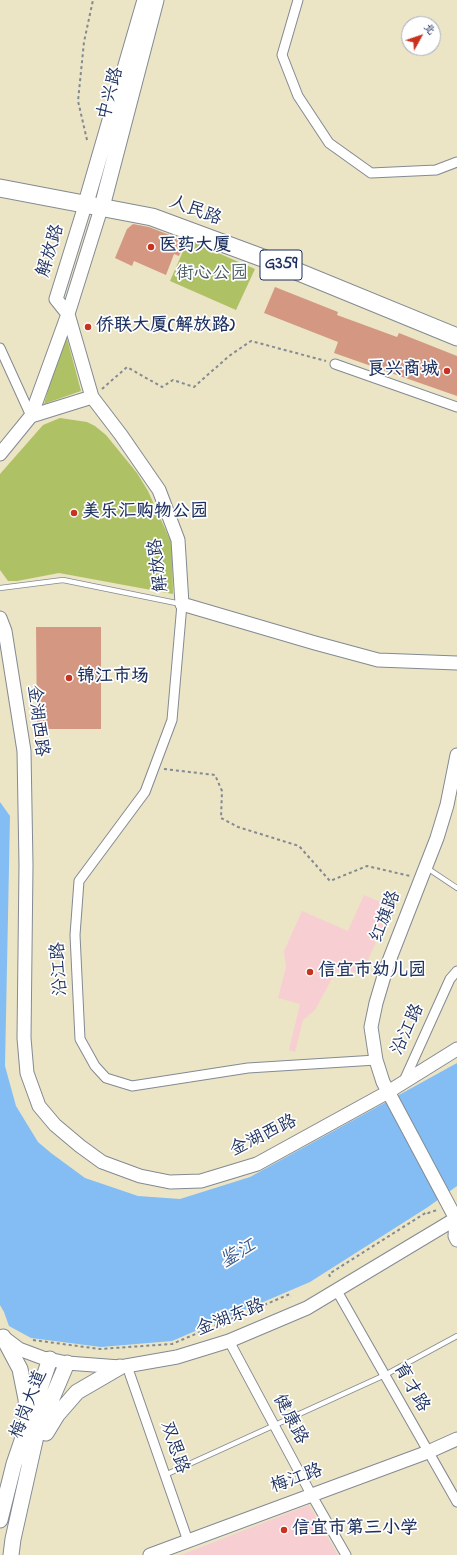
<!DOCTYPE html>
<meta charset="utf-8">
<style>
body{margin:0}
#map{position:relative;width:457px;height:1555px;overflow:hidden;background:#ebe4c5;font-family:"Indie Flower","LXGW WenKai TC",sans-serif}
canvas{display:block}
.north{position:absolute;left:401px;top:16px;width:40px;height:40px;box-sizing:border-box;background:#fff;border:1px solid #a4acbf;border-radius:50%;rotate:50deg;font-size:11px;font-weight:700;line-height:16px;text-align:center;color:#1b2f5e}
.north::after{content:'';display:block;margin:auto;width:14px;height:18px;background:#c8321e;clip-path:polygon(50% 0,100% 100%,50% 72%,0 100%)}
</style>
<div id="map">
<canvas width="457" height="1555"></canvas>
<div class="north">北</div>
</div>
<script>
const g = document.querySelector('canvas').getContext('2d');
g.lineJoin = 'round';
function fillPath(path, color) { g.fillStyle = color; g.fill(path, 'evenodd'); }
function stroke(path, color, width, dash) { g.strokeStyle = color; g.lineWidth = width; g.lineCap = dash ? 'butt' : 'round'; g.setLineDash(dash || []); g.stroke(path); }
function label(font, color, halo, rows, align = 'center') {
  g.font = font + ' "Indie Flower","LXGW WenKai TC",sans-serif'; g.lineWidth = 3.5; g.setLineDash([]); g.textBaseline = 'middle'; g.strokeStyle = halo; g.fillStyle = color; for (const [text, x, y, turn = 0] of rows) {
    g.save(); g.translate(x, y); g.rotate((+turn || 0) * Math.PI / 180); g.textAlign = isNaN(turn) ? turn : align; if (halo) g.strokeText(text, 0, 0); g.fillText(text, 0, 0); g.restore();
  }
}
fillPath(new Path2D(`
 M364,895L392,907L362,973L336,971L315,1010L303,1020L295,1052L289,1050L300,1004L278,998L286,967L284,951L302,911L348,931Z
 M309,1505L338,1555H181Z`), '#f7cfd2');
fillPath(new Path2D(`
 M188,240L255,269L236,310L170,281Z
 M65,331L81,391L44,404Z
 M60,418L87,422L95,426L106,435L137,473L148,491L172,544L173,594L59,573L17,581H8L0,570V474L43,425Z`), '#afc165');
fillPath(new Path2D(`
 M0,802L10,816L5,1066L16,1106L38,1142L51,1153L85,1178L138,1196L180,1199L250,1177L457,1063V1186L428,1207L310,1282L172,1341L101,1347L31,1338L9,1326L4,1312L0,1305Z`), '#83bdf4');
fillPath(new Path2D(`
 M133,224L149,227L185,241L179,256L174,254L166,275L134,261L132,266L115,258L127,229Z
 M275,287L338,312L337,315L397,337L399,333L457,356V396L334,353L338,342L264,313Z
 M36,627H101V729H37Z`), '#d49882');
const lane = new Path2D(`
 M0,588L63,580L181,604
 M427,868L457,888
 M165,1475L385,1375L457,1336`);
const street = new Path2D(`
 M298,0L282,55L298,96L329,143L371,173L436,170L457,162
 M0,348L31,416
 M335,364L457,407
 M182,604L172,720L145,792L79,881L75,935L80,1039L95,1066L106,1078L132,1086L248,1068L376,1060
 M403,1083L450,979L457,971
 M337,1291L457,1502
 M229,1341L311,1494L346,1555
 M127,1366L188,1541`);
const secondary = new Path2D(`
 M104,199L68,314L92,397L121,435L159,490L178,540L182,604L315,643L378,660L457,663
 M31,416L92,397
 M0,454L31,416L68,314L56,299L88,196
 M0,618L5,631L24,751L26,865L24,1038L27,1073L39,1106L55,1125L80,1146L102,1162L140,1176L170,1182L201,1181L257,1164L388,1092L457,1049
 M456,1219L383,1082L376,1060L371,1027L376,1003L387,966L437,838L447,805L457,755
 M457,1222L456,1219L455,1236L457,1240
 M3,1337L19,1349L43,1358L67,1363L120,1367L177,1357L229,1341L307,1308L457,1218
 M150,1555L428,1452L457,1439`);
const primary = new Path2D(`
 M88,196L145,0
 M104,199L156,0
 M3,1337L20,1369L26,1399L27,1417
 M46,1433L57,1415L77,1392L120,1367
 M0,1520L14,1464L50,1359
 M11,1555L13,1539L36,1436L67,1363`);
const highway = new Path2D(`
 M0,188L152,217L279,264L457,337`);
stroke(lane, '#838a92', 6);
stroke(street, '#838a92', 11);
stroke(secondary, '#838a92', 15);
stroke(primary, '#838a92', 17);
stroke(highway, '#838a92', 19);
stroke(new Path2D(`
 M87,140L78,101L84,42L93,0
 M102,389L127,367L162,387L173,380L194,387L229,356L251,341L326,361
 M164,769L215,775L222,791L221,818L238,827L299,846L330,881L367,866L410,876
 M330,1277L329,1274L427,1212L428,1213L437,1210
 M33,1340L100,1349L172,1344L290,1294L291,1296`), '#838a92', 2, [3, 3]);
stroke(lane, '#fff', 4.5);
stroke(street, '#fff', 9);
stroke(secondary, '#fff', 13);
stroke(primary, '#fff', 15);
stroke(highway, '#fff', 17);
for (const [x, y, r, color] of [
 [151,247,4,"#c8321e"],
 [88,327,4,"#c8321e"],
 [447,371,4,"#c8321e"],
 [74,513,4,"#c8321e"],
 [69,678,4,"#c8321e"],
 [310,972,4,"#c8321e"],
 [284,1530,4,"#c8321e"]
]) { const dot = new Path2D(); dot.arc(x, y, r, 0, 2 * Math.PI); g.fillStyle = color; g.fill(dot); stroke(dot, '#fff', 1.5); }
for (const [x, y, w] of [
 [281,265,42]
]) { const box = new Path2D(); box.roundRect(x - w / 2, y - 15, w, 30, 3); g.fillStyle = '#fff'; g.fill(box); stroke(box, '#1b2f5e', 1); }
label('bold 17px', '#1b2f5e', null, [
 ["G359",281,265]
]);
label('18px', '#1b2f5e', '#fff', [
 ["中兴路",112,94,-75],
 ["人民路",195,212,20],
 ["解放路",52,251,-73],
 ["解放路",160,565,-97],
 ["金湖西路",36,721,83],
 ["红旗路",387,917,-69],
 ["沿江路",61,969,-93],
 ["沿江路",409,1030,-65],
 ["金湖西路",264,1137,-26],
 ["金湖东路",231,1319,-21],
 ["育才路",410,1388,60],
 ["梅岗大道",30,1405,-69],
 ["健康路",289,1420,62],
 ["双思路",173,1448,71],
 ["梅江路",297,1480,-20]
]);
label('bold 18px', '#1b2f5e', '#fff', [
 ["医药大厦",159,247],
 ["侨联大厦(解放路)",96,327],
 ["良兴商城",439,371,"right"],
 ["美乐汇购物公园",82,513],
 ["锦江市场",77,678],
 ["信宜市幼儿园",318,972],
 ["信宜市第三小学",292,1530]
], 'left');
label('18px', '#475b60', '#fff', [
 ["街心公园",212,275]
]);
label('italic 19px', '#3a5a8b', '#fff', [
 ["鉴江",239,1255,-30]
]);
</script>
